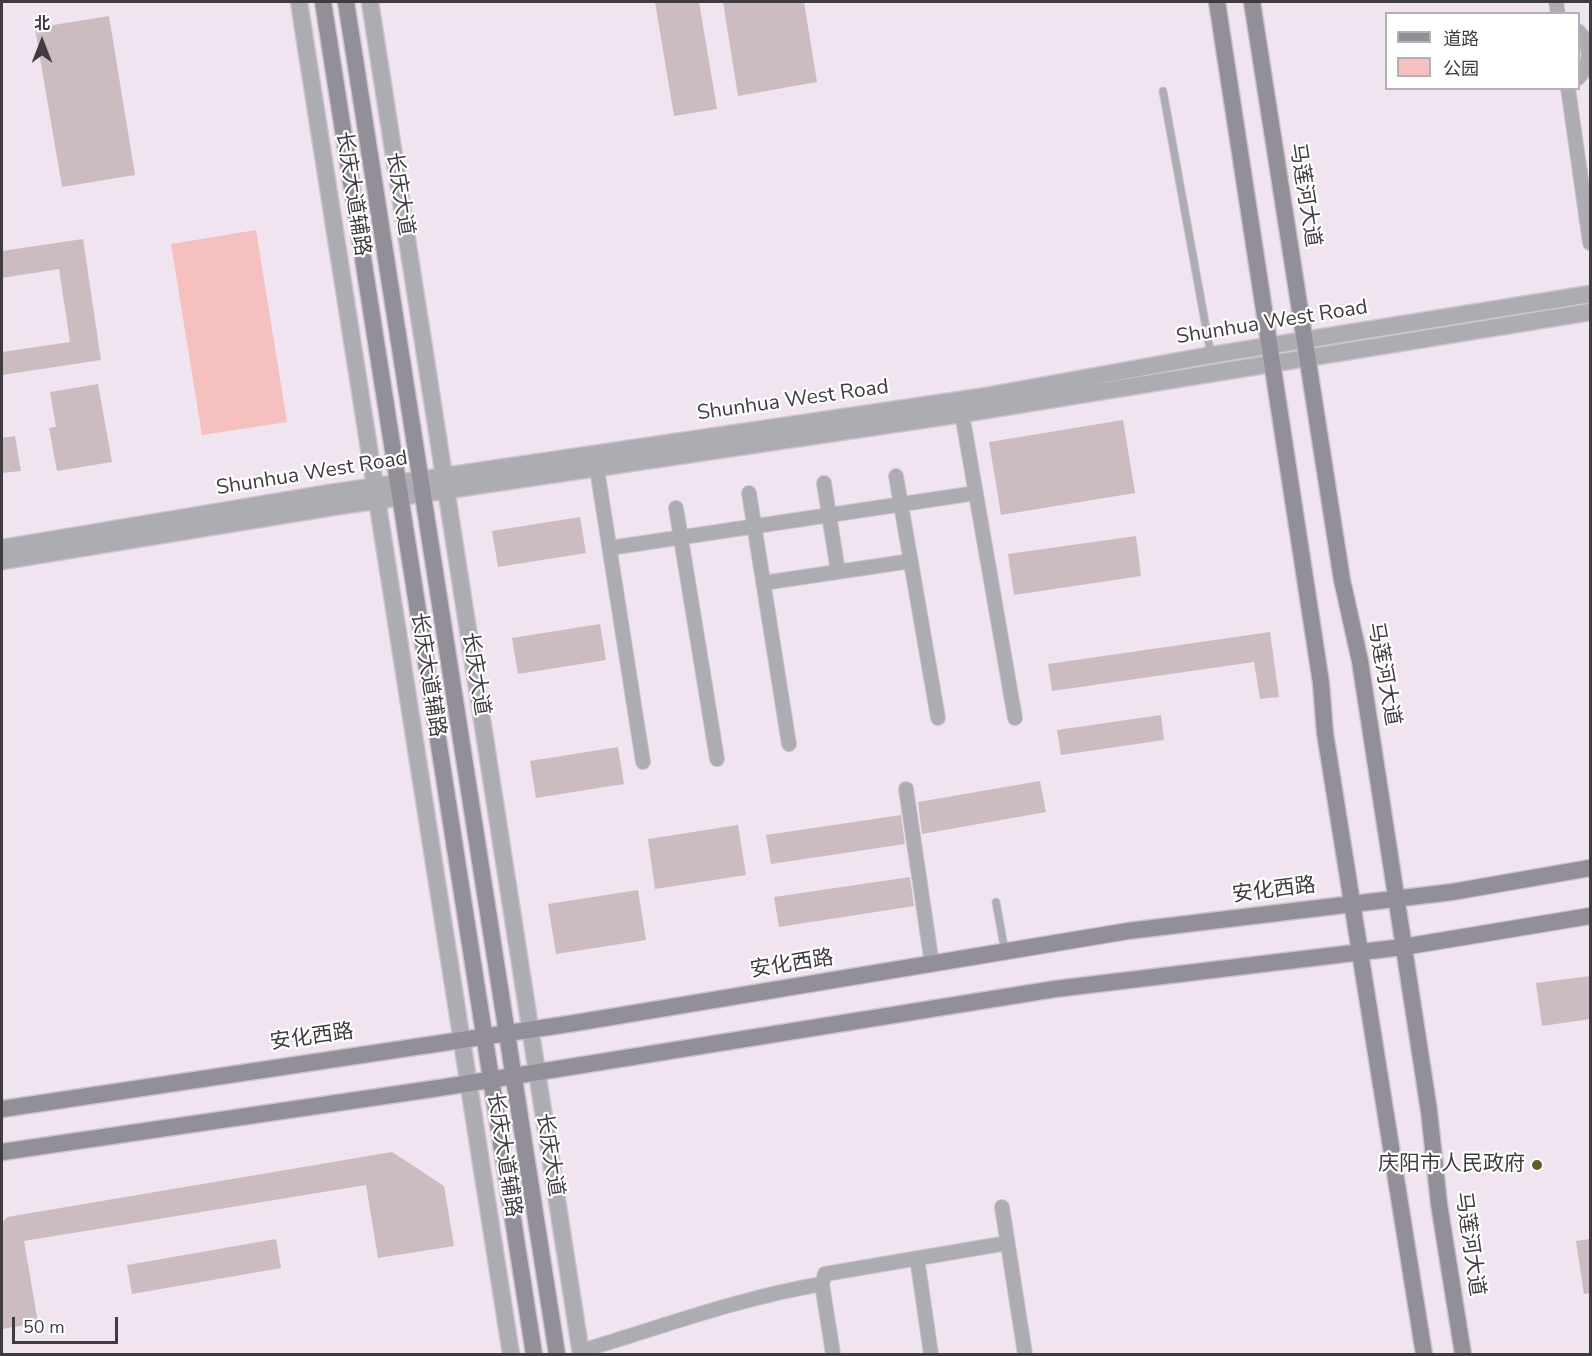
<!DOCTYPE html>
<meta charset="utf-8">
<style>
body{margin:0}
#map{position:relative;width:1592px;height:1356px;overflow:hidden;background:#f1e4f1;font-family:"Nunito Sans","Noto Sans SC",sans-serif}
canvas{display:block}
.frame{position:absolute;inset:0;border:3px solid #403b40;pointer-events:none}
.legend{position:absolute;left:1385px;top:12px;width:195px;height:78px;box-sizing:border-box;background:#fff;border:2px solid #b3b1b3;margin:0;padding:8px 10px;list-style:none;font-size:18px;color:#403b40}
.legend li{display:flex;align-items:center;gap:12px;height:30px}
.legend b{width:30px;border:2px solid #b3b1b3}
.north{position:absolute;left:12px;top:12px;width:60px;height:60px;-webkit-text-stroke:4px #fff;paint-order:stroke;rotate:0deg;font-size:16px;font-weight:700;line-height:24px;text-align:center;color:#403b40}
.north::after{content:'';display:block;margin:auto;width:21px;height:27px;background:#403b40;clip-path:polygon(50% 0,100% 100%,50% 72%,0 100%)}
.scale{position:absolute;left:12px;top:1317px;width:106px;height:27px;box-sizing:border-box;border:3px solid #403b40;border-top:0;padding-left:8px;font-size:18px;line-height:21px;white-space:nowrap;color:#403b40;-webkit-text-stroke:4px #fff;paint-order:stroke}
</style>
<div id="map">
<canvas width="1592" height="1356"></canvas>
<div class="frame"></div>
<ul class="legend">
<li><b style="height:8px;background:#928f99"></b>道路</li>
<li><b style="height:16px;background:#f5c0bd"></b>公园</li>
</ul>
<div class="north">北</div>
<div class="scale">50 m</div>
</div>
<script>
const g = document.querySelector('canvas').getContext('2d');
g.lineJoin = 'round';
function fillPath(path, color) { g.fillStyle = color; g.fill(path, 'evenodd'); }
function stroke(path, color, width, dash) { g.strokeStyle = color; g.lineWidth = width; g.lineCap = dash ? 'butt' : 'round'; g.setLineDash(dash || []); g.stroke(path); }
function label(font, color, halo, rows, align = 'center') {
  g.font = font + ' "Nunito Sans","Noto Sans SC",sans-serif'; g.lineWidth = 4.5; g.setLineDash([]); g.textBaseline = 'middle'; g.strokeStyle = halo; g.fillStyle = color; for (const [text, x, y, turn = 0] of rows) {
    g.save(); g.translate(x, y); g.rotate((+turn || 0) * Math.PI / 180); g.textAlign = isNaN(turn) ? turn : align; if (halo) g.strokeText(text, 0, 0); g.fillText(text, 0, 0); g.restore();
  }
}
fillPath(new Path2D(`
 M256,230L287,422L202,435L171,244Z`), '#f5c0bd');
fillPath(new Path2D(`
 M655,2H699L717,109L674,116Z
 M723,2H804L817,82L738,96Z
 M109,16L135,175L62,187L35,28Z
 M83,239L101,360L2,375V352L70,342L59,269L2,278V251Z
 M98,384L112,462L57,471L49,428L56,427L50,392Z
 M1123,420L1135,493L1001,515L989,442Z
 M15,436L21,471L2,473V438Z
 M580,517L586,553L498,567L492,531Z
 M1136,536L1141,576L1014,595L1008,554Z
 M600,624L606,660L518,674L512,638Z
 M1270,632L1279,697L1260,699L1254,662L1052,691L1048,664Z
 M1161,715L1164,740L1061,755L1057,730Z
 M618,747L624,784L536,798L530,761Z
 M1040,781L1046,812L922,834L918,802Z
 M901,815L905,844L771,864L766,835Z
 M738,825L746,875L655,889L648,839Z
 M910,877L914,906L779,927L774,897Z
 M638,890L646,940L556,954L548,904Z
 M1590,976V1019L1542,1026L1536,983Z
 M392,1152L444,1186L454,1246L378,1258L366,1185L24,1241L38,1323L2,1329V1223L7,1217Z
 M276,1239L281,1268L132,1294L127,1265Z
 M1590,1239V1293L1584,1294L1576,1241Z`), '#ccbbc1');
const service = new Path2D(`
 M1163,91L1211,355
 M996,902L1005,952`);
const minor = new Path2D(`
 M1556,2L1558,14
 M1578,31C1592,45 1592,64 1578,78
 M1568,88L1590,243
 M962,414L1015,718
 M597,469L643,762
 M896,476L938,718
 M824,483L838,572
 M749,493L789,744
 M676,508L717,759
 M610,548L976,493
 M763,583L911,561
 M906,789L932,964
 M1002,1207L1025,1354
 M917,1258L931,1354
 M581,1351C661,1327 739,1298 822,1284
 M833,1354L822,1284L825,1274L1007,1243`);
const tertiary = new Path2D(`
 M299,2L511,1354
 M370,2L581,1354
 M2,548L329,493L980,397L1211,355L1590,294
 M2,561L333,507L962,414L1590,312`);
const secondary = new Path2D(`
 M323,2L534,1354
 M346,2L557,1354
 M1217,2L1321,683L1325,733L1424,1354
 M1252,2L1342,580L1360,661L1429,1111L1439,1204L1463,1354
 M2,1109L575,1023L1128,931L1452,892L1590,868
 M2,1152L439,1088L1055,989L1403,947L1590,916`);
stroke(service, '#cec2ce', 9);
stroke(minor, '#cec2ce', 16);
stroke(tertiary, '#cec2ce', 19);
stroke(secondary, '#cec2ce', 19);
stroke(service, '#aeacb3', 7);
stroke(minor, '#aeacb3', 14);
stroke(tertiary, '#aeacb3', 16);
stroke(secondary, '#928f99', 16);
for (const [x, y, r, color] of [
 [1537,1165,6,"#615e2a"]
]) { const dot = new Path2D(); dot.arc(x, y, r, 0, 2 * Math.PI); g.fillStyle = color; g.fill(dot); stroke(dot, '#fff', 2); }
label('21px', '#403b40', '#fff', [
 ["长庆大道辅路",352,194,81],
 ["长庆大道",399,194,81],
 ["马莲河大道",1304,195,81],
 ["Shunhua West Road",1272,323,-9],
 ["Shunhua West Road",793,401,-8],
 ["Shunhua West Road",312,474,-9],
 ["长庆大道",475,674,81],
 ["马莲河大道",1383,674,80],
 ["长庆大道辅路",427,675,81],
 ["安化西路",1274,891,-7],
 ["安化西路",792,965,-9],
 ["安化西路",312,1038,-8],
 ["长庆大道辅路",503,1155,81],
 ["长庆大道",549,1155,81],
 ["马莲河大道",1469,1244,82]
]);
label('21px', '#403b40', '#fff', [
 ["庆阳市人民政府",1525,1165]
], 'right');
</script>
